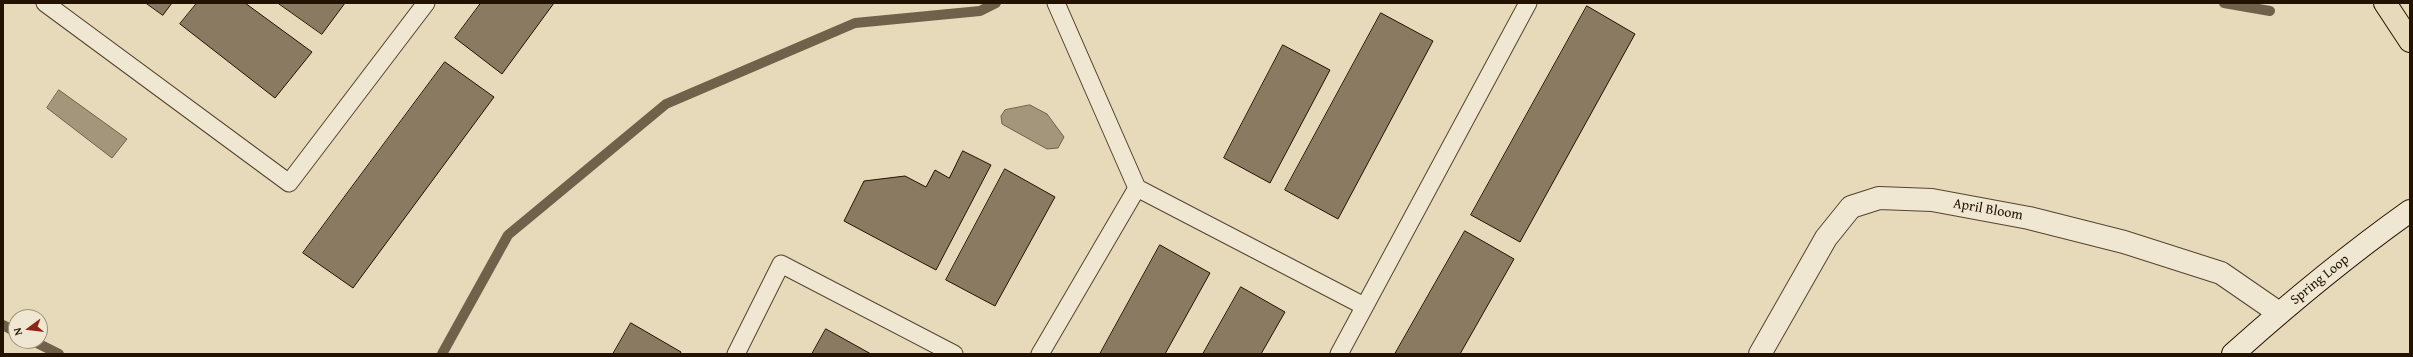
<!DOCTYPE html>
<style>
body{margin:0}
#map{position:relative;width:2413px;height:357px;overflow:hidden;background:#e7daba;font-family:"Gentium Book Plus",serif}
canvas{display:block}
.frame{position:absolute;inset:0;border:4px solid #231200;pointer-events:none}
.north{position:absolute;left:8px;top:309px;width:40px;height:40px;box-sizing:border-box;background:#efe7d2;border:1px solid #9d927e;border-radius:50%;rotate:255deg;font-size:11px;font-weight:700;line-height:16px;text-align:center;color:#231200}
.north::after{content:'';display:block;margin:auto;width:14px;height:18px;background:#8f2418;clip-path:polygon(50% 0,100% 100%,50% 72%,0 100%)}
</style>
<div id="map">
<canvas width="2413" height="357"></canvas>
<div class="frame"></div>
<div class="north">N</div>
</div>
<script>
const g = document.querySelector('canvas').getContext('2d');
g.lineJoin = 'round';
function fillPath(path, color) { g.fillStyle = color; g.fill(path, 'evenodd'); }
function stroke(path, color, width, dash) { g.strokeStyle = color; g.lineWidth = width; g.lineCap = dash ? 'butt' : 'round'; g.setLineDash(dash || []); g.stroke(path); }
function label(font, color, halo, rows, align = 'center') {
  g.font = font + ' "Gentium Book Plus",serif'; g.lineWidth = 3; g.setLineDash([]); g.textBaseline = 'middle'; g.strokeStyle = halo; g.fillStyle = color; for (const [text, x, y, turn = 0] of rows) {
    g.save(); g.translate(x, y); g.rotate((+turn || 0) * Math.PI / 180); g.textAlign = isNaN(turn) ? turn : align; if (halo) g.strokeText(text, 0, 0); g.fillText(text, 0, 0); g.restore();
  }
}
const water = new Path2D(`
 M59,90L127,139L112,158L47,108Z
 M1030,105L1047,114L1064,137L1058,148L1047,149L1002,124L1001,116L1005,110Z`);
fillPath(water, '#a4967b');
stroke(water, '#70614a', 1);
stroke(new Path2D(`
 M2224,3L2270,11
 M3,325L16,332
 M33,341L59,354
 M442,354L508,235L666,104L855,23L980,11L996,3`), '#70614a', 10);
const building = new Path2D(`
 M146,3H172L163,15Z
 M197,3H245L312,52L275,98L180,24Z
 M278,3H345L322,34Z
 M481,3H554L502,74L455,38Z
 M1587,6L1635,34L1520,242L1471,215Z
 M1381,13L1433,41L1338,219L1285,190Z
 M1283,45L1330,70L1270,183L1224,158Z
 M445,62L494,97L353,288L303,253Z
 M963,151L991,165L936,270L844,221L864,181L905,176L926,187L935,170L949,178Z
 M1005,169L1055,197L995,306L946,280Z
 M1465,231L1514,259L1460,354H1395Z
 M1160,245L1210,273L1165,354H1100Z
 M1241,287L1285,312L1261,354H1203Z
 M631,323L681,352L680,354H613Z
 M826,329L871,354H812Z`);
fillPath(building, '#897a61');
stroke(building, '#231200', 1);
const lane = new Path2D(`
 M45,3L289,183L426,3
 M1056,3L1137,188L1364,306
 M736,354L781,264L954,354
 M1040,354L1137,188
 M1339,354L1528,3`);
const street = new Path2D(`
 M1760,354L1826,238L1851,207L1879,198L1932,200L2029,218L2124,242L2221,273L2279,313`);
const secondary = new Path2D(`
 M2233,354C2290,303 2348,255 2410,211`);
const primary = new Path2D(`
 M2385,3L2410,41`);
stroke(lane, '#54442e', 19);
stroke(street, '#54442e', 24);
stroke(secondary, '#231200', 24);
stroke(primary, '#231200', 24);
stroke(lane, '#efe7d2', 17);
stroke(street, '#efe7d2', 22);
stroke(secondary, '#efe7d2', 22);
stroke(primary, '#e7daba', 22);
label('14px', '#231200', '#efe7d2', [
 ["April Bloom",1988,210,10],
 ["Spring Loop",2320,280,-39]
]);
</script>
